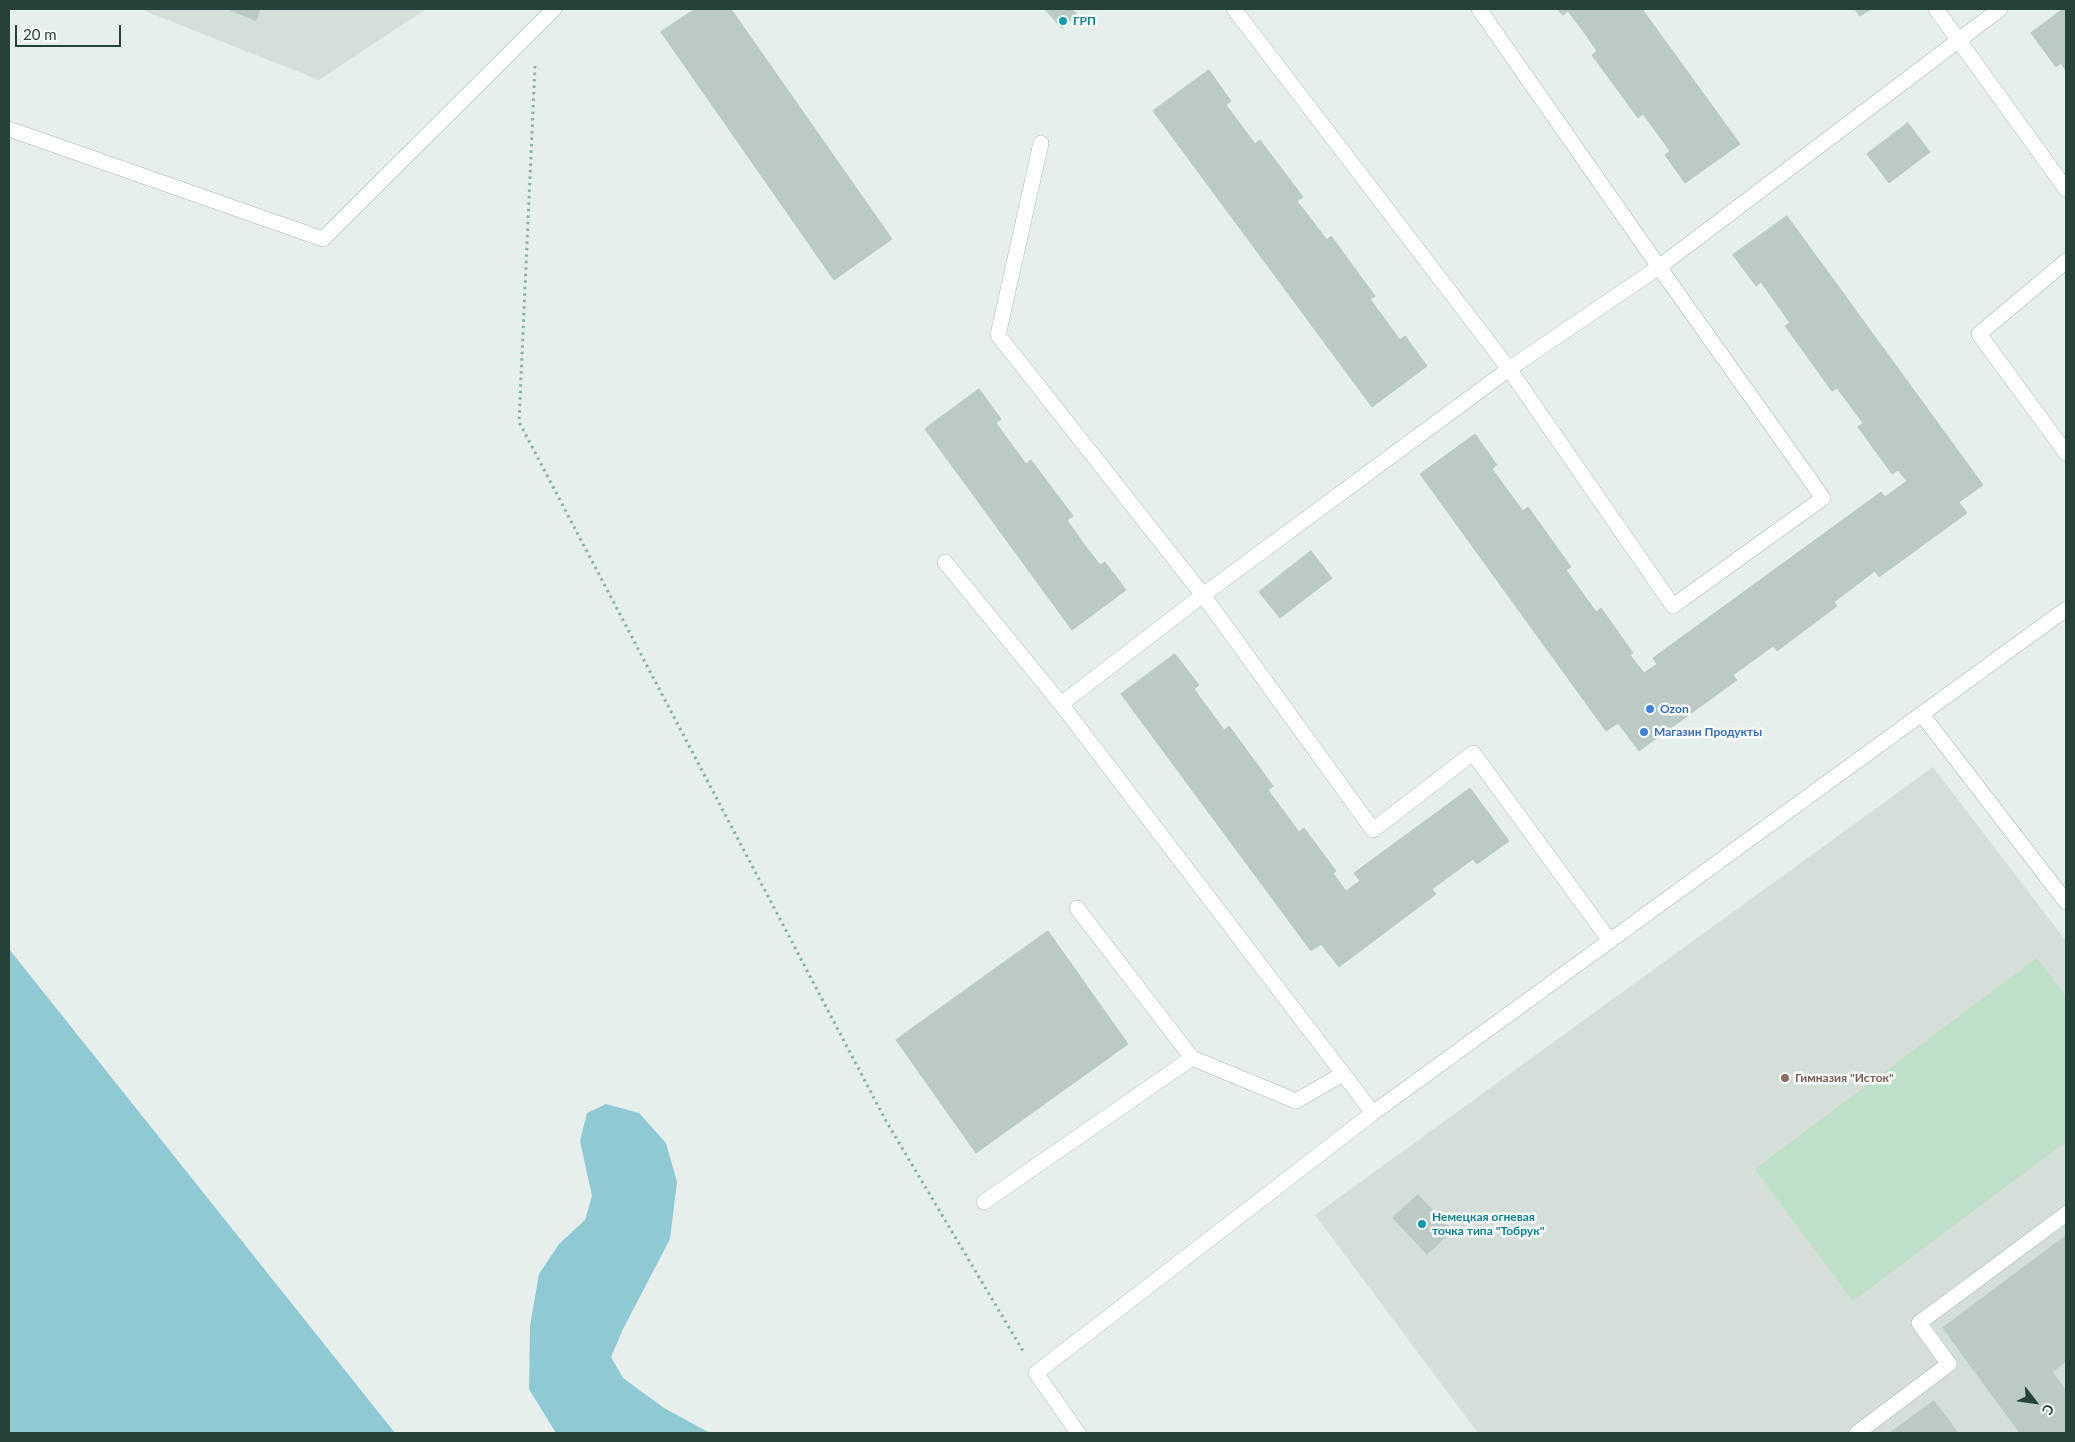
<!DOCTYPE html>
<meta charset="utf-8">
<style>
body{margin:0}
#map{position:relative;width:2075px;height:1442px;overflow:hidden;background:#e6efeb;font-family:Lato,sans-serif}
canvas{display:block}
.frame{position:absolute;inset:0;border:10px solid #24423a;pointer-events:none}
.north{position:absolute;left:2010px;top:1377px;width:50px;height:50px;-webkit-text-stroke:4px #f7fbf9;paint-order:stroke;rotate:120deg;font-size:14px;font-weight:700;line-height:20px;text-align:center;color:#24423a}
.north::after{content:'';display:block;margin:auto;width:18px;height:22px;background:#24423a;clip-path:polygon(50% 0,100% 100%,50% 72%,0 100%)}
.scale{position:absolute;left:15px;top:25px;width:106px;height:22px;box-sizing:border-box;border:2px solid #24423a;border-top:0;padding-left:6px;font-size:15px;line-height:18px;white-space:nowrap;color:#24423a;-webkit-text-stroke:4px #f7fbf9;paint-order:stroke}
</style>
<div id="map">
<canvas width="2075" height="1442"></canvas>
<div class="frame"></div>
<div class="north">С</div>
<div class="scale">20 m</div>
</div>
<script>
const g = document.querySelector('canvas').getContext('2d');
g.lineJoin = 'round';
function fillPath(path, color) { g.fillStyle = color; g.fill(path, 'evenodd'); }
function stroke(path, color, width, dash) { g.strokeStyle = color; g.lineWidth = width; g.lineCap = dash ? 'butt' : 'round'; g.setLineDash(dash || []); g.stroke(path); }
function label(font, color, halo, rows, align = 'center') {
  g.font = font + ' Lato,sans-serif'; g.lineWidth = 5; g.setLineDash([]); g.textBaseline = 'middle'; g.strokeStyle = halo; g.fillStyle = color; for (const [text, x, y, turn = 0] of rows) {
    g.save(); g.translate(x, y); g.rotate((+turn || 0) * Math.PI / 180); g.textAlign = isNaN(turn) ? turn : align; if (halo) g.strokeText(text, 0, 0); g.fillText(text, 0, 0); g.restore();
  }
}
fillPath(new Path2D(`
 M140,9H426L319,80Z
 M1933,767L2066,941V1433H1478L1315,1215Z`), '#d4dfda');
fillPath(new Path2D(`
 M2037,958L2066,997V1142L1853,1301L1755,1169Z`), '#bfe0c8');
fillPath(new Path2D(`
 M9,949L395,1433H9Z
 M606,1104L639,1113L666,1143L677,1182L670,1239L623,1329L611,1357L623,1378L664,1408L710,1433H556L529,1389L530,1326L539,1274L559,1244L585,1220L592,1196L580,1141L587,1113Z`), '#8ec9d4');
const building = new Path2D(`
 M228,9H260L256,20Z
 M695,9H731L892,239L834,280L661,32Z
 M1045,9H1072L1077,14L1062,28Z
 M1558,9H1642L1740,144L1685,183L1665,155L1670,151L1643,114L1638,118L1592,55L1597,51L1583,31L1568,11L1563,15Z
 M1855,9H1871L1860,16Z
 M2063,9H2066V71L2061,63L2056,67L2031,33Z
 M1209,70L1231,101L1226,105L1255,144L1260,140L1303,197L1297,201L1327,240L1331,236L1375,296L1370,299L1400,340L1405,336L1427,366L1372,407L1153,111Z
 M1908,123L1930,152L1889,183L1867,154Z
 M1787,216L1983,485L1959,502L1967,513L1879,577L1875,571L1855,586L1834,602L1837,606L1777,651L1773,646L1733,675L1737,680L1639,751L1618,723L1606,731L1420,474L1475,434L1497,465L1492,469L1523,511L1528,507L1571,567L1566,570L1596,612L1601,608L1633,653L1630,655L1644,673L1657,664L1653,658L1881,492L1885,497L1907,481L1898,470L1892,474L1858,427L1863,423L1837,388L1832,391L1785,326L1790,323L1761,282L1756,286L1733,255Z
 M979,389L1001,419L996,423L1026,464L1031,460L1073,516L1067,520L1083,543L1100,565L1105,562L1126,590L1072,630L925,429Z
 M1311,551L1332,578L1280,618L1259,592Z
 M1175,654L1199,685L1194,689L1224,730L1229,726L1273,786L1268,790L1299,832L1304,828L1336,871L1333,873L1346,891L1360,881L1354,873L1470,788L1509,841L1477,864L1473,859L1432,889L1436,894L1339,967L1321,944L1311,951L1121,694Z
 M1048,931L1128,1044L976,1153L896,1040Z
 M1418,1195L1452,1231L1427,1254L1393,1218Z
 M2066,1236V1361L2052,1372L2066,1391V1433H2020L1943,1328Z
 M1934,1401L1958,1433H1890Z`);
fillPath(building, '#bbcac4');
stroke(building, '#b8c9c2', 1);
const service = new Path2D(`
 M1234,9L1509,369L1673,606L1823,498L1659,267L1479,9
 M1936,9L2066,189
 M9,129L323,239L554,9
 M1041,143L998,335L1203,595L1373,830L1473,753L1610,941
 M2066,261L1979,334L2066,453
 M1061,704L1203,595L1509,369L1659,267L2000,9
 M1923,716L2066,902
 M1077,908L1192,1058
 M984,1202L1192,1058L1296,1101L1343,1074
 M1857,1433L1949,1364L1919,1323L2066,1214`);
const minor = new Path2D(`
 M945,562L1061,704L1373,1113L2066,609
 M1078,1433L1036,1373L1373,1113`);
stroke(service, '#a8b8b2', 16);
stroke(minor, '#a8b8b2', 16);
stroke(new Path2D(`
 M535,66L519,422L886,1121L1023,1351`), '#86b3a5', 3, [2.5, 4]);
stroke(service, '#fff', 15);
stroke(minor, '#fff', 15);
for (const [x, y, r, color] of [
 [1063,21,5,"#0f9aa8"],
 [1650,709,5,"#3f7fe0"],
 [1644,732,5,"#3f7fe0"],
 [1785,1078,5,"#8d6e63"],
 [1422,1224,5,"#0f9aa8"]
]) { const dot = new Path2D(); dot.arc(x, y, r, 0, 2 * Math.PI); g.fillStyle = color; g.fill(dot); stroke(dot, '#f7fbf9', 2); }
label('bold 12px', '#0d838f', '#f7fbf9', [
 ["ГРП",1073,21],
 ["Немецкая огневая",1432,1217],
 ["точка типа \"Тобрук\"",1432,1231]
], 'left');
label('bold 12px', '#366cbe', '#f7fbf9', [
 ["Ozon",1660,709],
 ["Магазин Продукты",1654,732]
], 'left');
label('bold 12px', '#785e54', '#f7fbf9', [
 ["Гимназия \"Исток\"",1795,1078]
], 'left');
</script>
